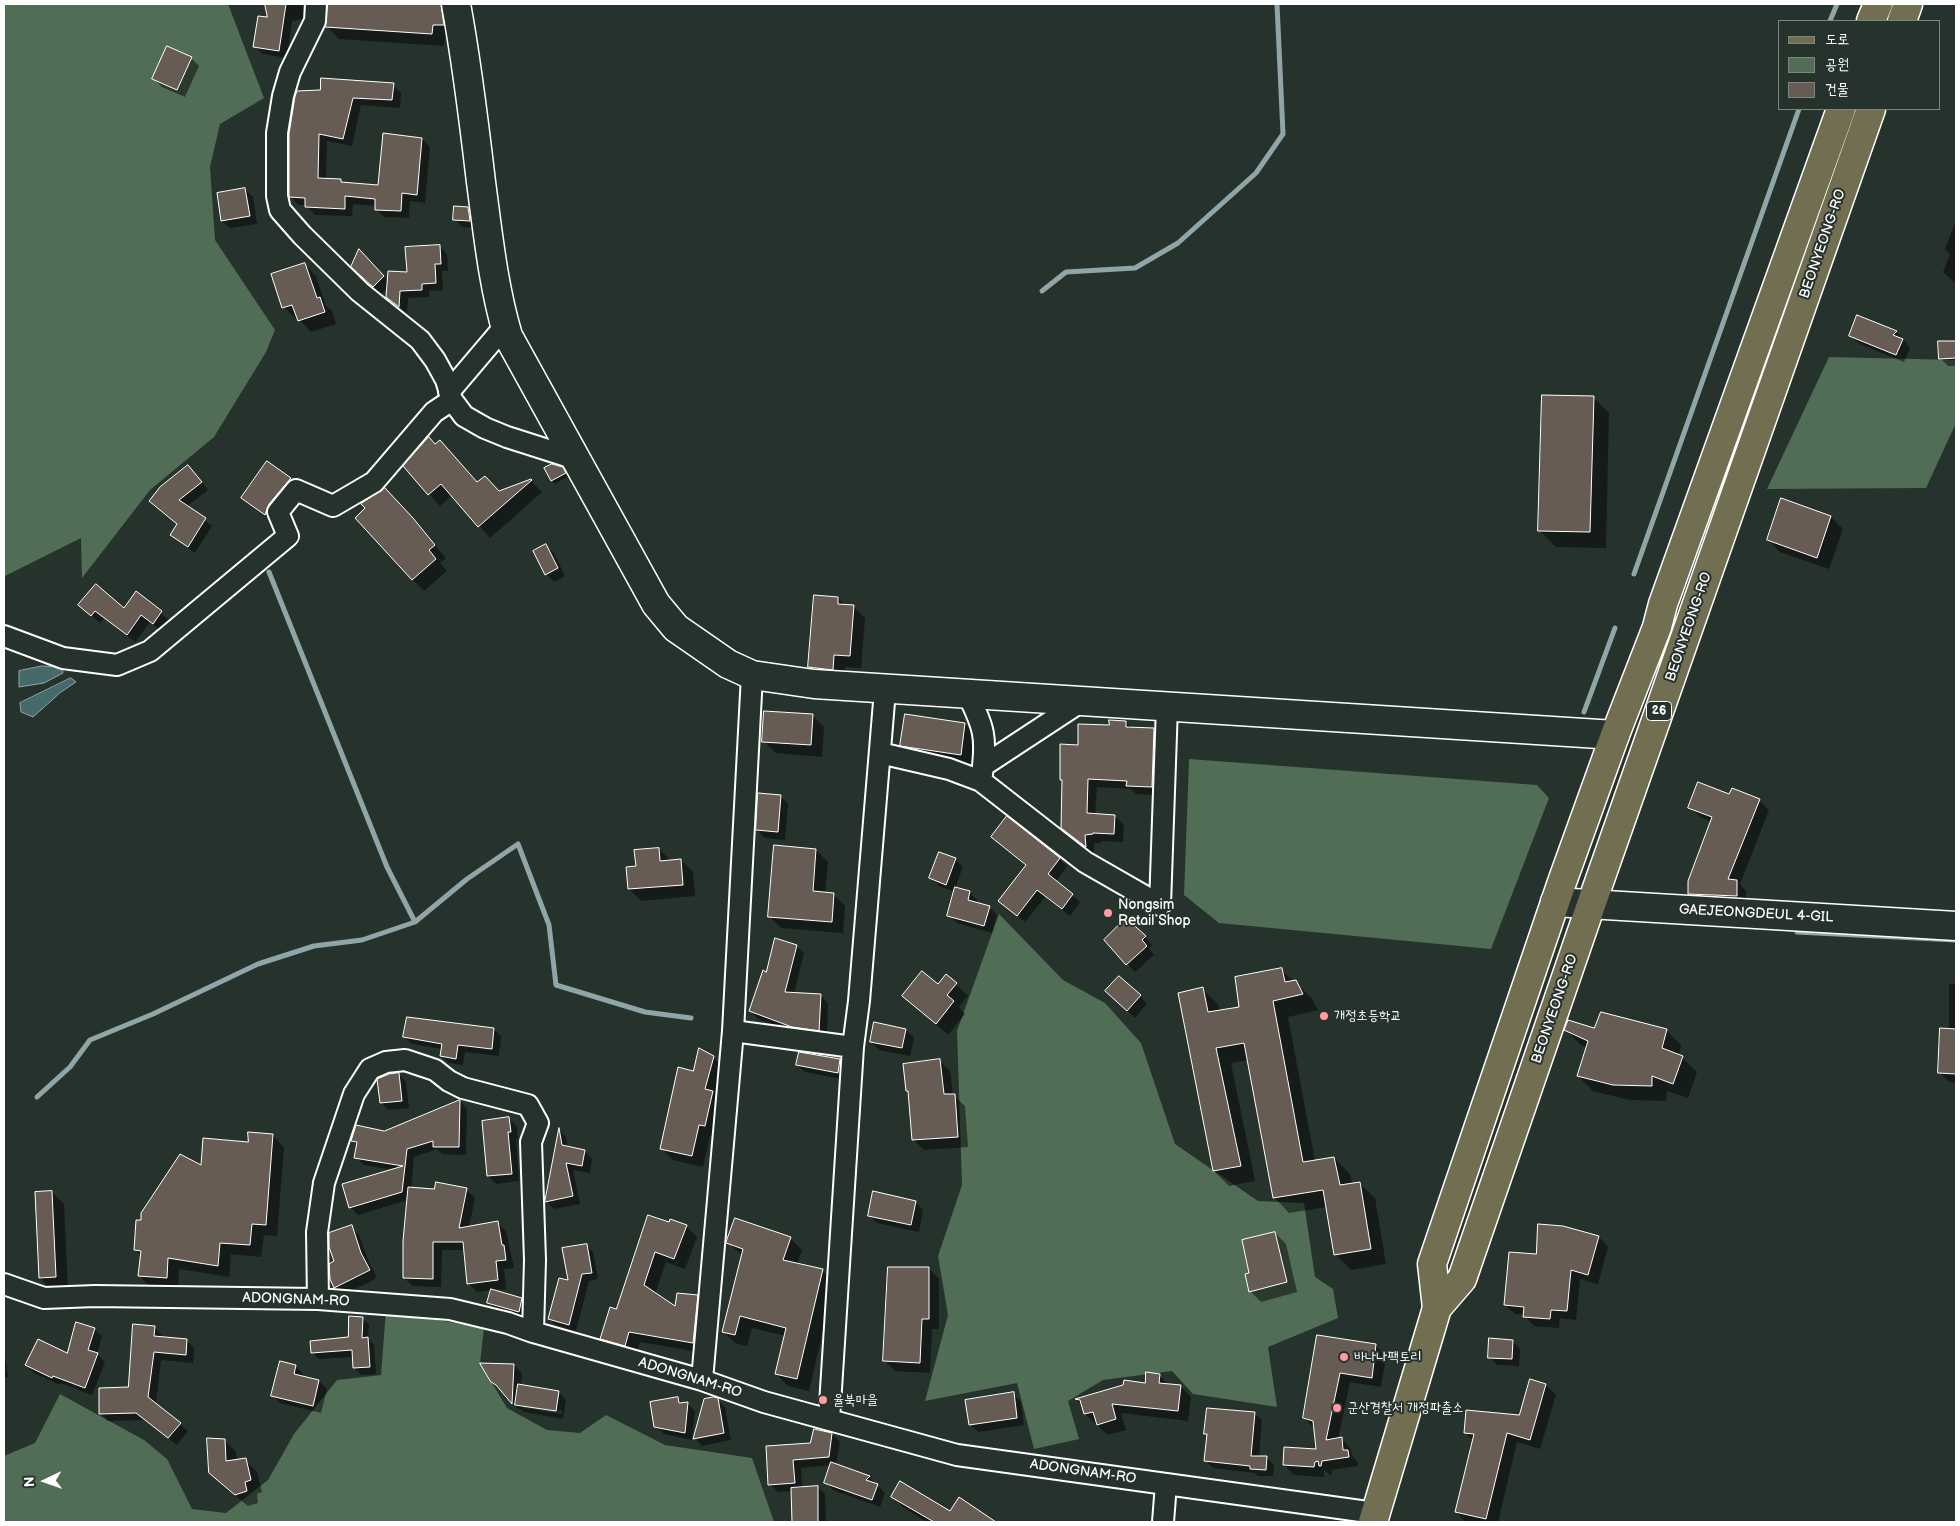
<!DOCTYPE html>
<meta charset="utf-8">
<style>
body{margin:0}
#map{position:relative;width:1960px;height:1526px;overflow:hidden;background:#26332d;font-family:"Balsamiq Sans","Poor Story",sans-serif}
canvas{display:block}
.frame{position:absolute;inset:0;border:5px solid #fff;pointer-events:none}
.legend{position:absolute;left:1778px;top:20px;width:162px;height:90px;box-sizing:border-box;background:#26332d;border:1px solid #7d8581;margin:0;padding:6px 9px;list-style:none;font-size:15px;color:#fff}
.legend li{display:flex;align-items:center;gap:10px;height:25px}
.legend b{width:25px;border:1px solid #7d8581}
.north{position:absolute;left:20px;top:1456px;width:50px;height:50px;-webkit-text-stroke:4px #26332d;paint-order:stroke;rotate:267deg;font-size:14px;font-weight:700;line-height:20px;text-align:center;color:#fff}
.north::after{content:'';display:block;margin:auto;width:18px;height:22px;background:#fff;clip-path:polygon(50% 0,100% 100%,50% 72%,0 100%)}
</style>
<div id="map">
<canvas width="1960" height="1526"></canvas>
<div class="frame"></div>
<ul class="legend">
<li><b style="height:6px;background:#726e52"></b>도로</li>
<li><b style="height:14px;background:#516d55"></b>공원</li>
<li><b style="height:14px;background:#675c54"></b>건물</li>
</ul>
<div class="north">N</div>
</div>
<script>
const g = document.querySelector('canvas').getContext('2d');
g.lineJoin = 'round';
function fillPath(path, color) { g.fillStyle = color; g.fill(path, 'evenodd'); }
function stroke(path, color, width, dash) { g.strokeStyle = color; g.lineWidth = width; g.lineCap = dash ? 'butt' : 'round'; g.setLineDash(dash || []); g.stroke(path); }
function label(font, color, halo, rows, align = 'center') {
  g.font = font + ' "Balsamiq Sans","Poor Story",sans-serif'; g.lineWidth = 4; g.setLineDash([]); g.textBaseline = 'middle'; g.strokeStyle = halo; g.fillStyle = color; for (const [text, x, y, turn = 0] of rows) {
    g.save(); g.translate(x, y); g.rotate((+turn || 0) * Math.PI / 180); g.textAlign = isNaN(turn) ? turn : align; if (halo) g.strokeText(text, 0, 0); g.fillText(text, 0, 0); g.restore();
  }
}
fillPath(new Path2D(`
 M4,4H228L264,98L220,124L210,167L215,240L275,330L266,352L214,437L150,490L82,578L81,538L5,576L4,572Z
 M1829,357L1956,360V423L1926,488L1767,489Z
 M1189,759L1537,785L1549,798L1491,949L1219,923L1184,895Z
 M999,914L1063,980L1105,1003L1141,1043L1175,1144L1258,1201L1304,1203L1315,1277L1333,1289L1338,1318L1268,1347L1277,1407L1193,1394L1172,1371L1103,1380L1068,1401L1079,1439L1034,1449L1017,1383L925,1401L948,1315L938,1256L962,1185L957,1031Z
 M386,1311L484,1328L480,1363L507,1408L547,1430L580,1433L606,1415L665,1445L752,1458L774,1522H4V1456L35,1443L60,1394L144,1440L167,1459L192,1509L226,1513L268,1480L294,1434L337,1380L381,1375Z`), '#516d55');
const water = new Path2D(`
 M42,666L62,667L63,673L44,683L19,687V671Z
 M71,678L76,682L61,692L33,717L21,712L20,703Z`);
fillPath(water, '#46696c');
stroke(water, '#90a5a7', 1);
fillPath(new Path2D(`
 M266,4H302L305,19L292,21L287,58L263,54L255,47L269,19Z
 M329,4H450L456,37H445L444,46L339,39L327,26Z
 M191,58L199,66L185,97L162,87L154,79Z
 M393,85L401,93L400,108L361,105L352,146L327,141L326,180L380,187L422,139L430,147L425,203L410,201L409,218L384,217L376,209V206L353,204L352,216L315,215L306,205H299L291,197L298,92Z
 M245,190L253,197L257,224L230,228L222,221Z
 M468,208L476,216L477,228L462,227L455,219Z
 M1955,223H1956V284L1943,272L1950,254L1945,249Z
 M439,246L447,254L448,271H442L443,290L429,291V297L408,298L407,313L387,297L388,288L381,294L353,267L367,258L388,281L408,274Z
 M304,264L316,276L326,306L332,311L336,324L311,332L298,318L296,319L284,307Z
 M1858,316L1896,332L1904,340L1910,348L1904,362L1858,343L1850,335Z
 M1940,342H1956V366H1948L1940,358Z
 M1593,397L1609,413L1606,548L1556,547L1540,531Z
 M435,445L451,453L478,483L500,492L530,480L542,492L490,538L452,495L440,506L429,494Z
 M562,468L568,476L555,484L552,480Z
 M195,474L208,490L186,507L212,526L195,553L171,535L178,524L158,508Z
 M290,479L298,486L273,522L242,498Z
 M1782,500L1831,517L1843,529L1829,569L1780,552L1768,540Z
 M396,501L446,558L440,563L447,571L424,591L412,579Z
 M546,546L554,553L565,576L554,582L546,574Z
 M136,593L169,620L161,631L150,622L135,642L104,618L100,623L80,605L124,609Z
 M838,598L846,606H853L865,618L861,668L845,667L844,681L822,679L810,667Z
 M812,715L824,727L822,757L776,753L764,741Z
 M1126,722L1133,729L1154,730L1162,738L1160,795L1136,794L1131,789L1097,787L1095,815L1115,816L1124,825L1123,842L1101,841V843H1094V854L1062,827L1063,782L1061,780L1079,746L1110,726Z
 M965,724L977,736L972,766L914,757L902,745Z
 M1730,795L1759,800L1769,810L1740,884L1746,891V905L1699,904L1689,894L1712,822L1700,817L1690,807Z
 M780,796L788,804L785,840L765,838L757,830Z
 M992,837L1059,859L1067,866L1056,882L1080,902L1070,916L1045,897L1025,922L999,901L1026,866Z
 M659,849L671,861L681,860L693,872L695,896L641,901L629,889L637,867Z
 M816,850L828,862L825,893L833,894L845,906L843,933L781,928L769,916Z
 M955,859L963,867L955,888L969,892L977,900L976,903L989,907L997,915L992,933L957,923L949,915L955,892L939,886L931,878Z
 M1145,937L1152,945L1149,949L1154,955L1135,972L1106,940Z
 M796,946L804,953L794,994L820,995L828,1003L827,1038L800,1034L758,1019L750,1011L767,973Z
 M1281,970L1311,997L1318,1010L1288,1017L1315,1161L1334,1158L1350,1174L1352,1184L1359,1183L1375,1198L1386,1264L1351,1270L1335,1254L1327,1207L1289,1213L1274,1197L1248,1060L1231,1063L1255,1181L1229,1186L1214,1171L1202,989L1218,1004L1220,1011L1240,1008Z
 M956,984L968,996L959,1007L965,1014L948,1035L903,996L939,985Z
 M1949,984H1956V1083L1949,1082L1939,1072L1949,1030Z
 M1140,996L1147,1004L1135,1018L1114,999Z
 M408,1018L494,1029L501,1036L499,1056L465,1052L463,1065L449,1063L442,1056V1049L412,1044L405,1037Z
 M875,1024L906,1030L914,1038L910,1056L879,1050L871,1042Z
 M1566,1030H1666L1681,1045L1679,1055L1697,1072L1688,1098L1667,1091L1666,1101L1629,1100L1593,1091L1578,1076L1587,1048L1581,1045Z
 M713,1057L725,1069L717,1137L710,1136L703,1167L673,1160L661,1148L693,1072Z
 M840,1061L848,1068L846,1080L805,1072L797,1065Z
 M939,1061L950,1071L953,1095L965,1106L968,1147L924,1150L913,1139L910,1093L907,1091Z
 M399,1074L406,1082L409,1108L389,1110L381,1103Z
 M460,1101L467,1109L466,1155L442,1154L437,1149L414,1157L411,1189H466L475,1198L469,1227L497,1222L506,1231L514,1268L504,1269L506,1289L492,1290L521,1299L529,1307L527,1319L497,1311L489,1303L492,1290L477,1292L468,1283L465,1250H442L441,1287L413,1286L404,1278L408,1200L358,1215L350,1207L393,1170L364,1165L356,1157L358,1146L352,1140L385,1132Z
 M509,1119L517,1127L518,1139H516L519,1181L496,1184L488,1176Z
 M559,1130L566,1137L568,1148L585,1151L592,1159L590,1173L573,1170L580,1204L554,1209L546,1201Z
 M272,1135L284,1147L277,1236L264,1235L261,1257L231,1254L229,1277L179,1269L178,1289L151,1288L140,1276L142,1256L135,1250L142,1221L249,1144Z
 M52,1192L64,1204L68,1289L52,1290L40,1278Z
 M915,1202L923,1210L919,1232L877,1223L869,1215Z
 M669,1223L686,1226L697,1237L685,1269L666,1262L655,1294L676,1308L697,1297L708,1307L704,1353L640,1342L636,1356L612,1349L601,1338Z
 M351,1227L359,1235L369,1262L377,1278L343,1295L335,1288L331,1279L336,1262Z
 M1563,1227L1599,1237L1608,1247L1598,1284L1580,1279L1576,1320L1560,1318L1559,1328L1534,1326L1524,1315L1515,1314L1505,1305L1537,1256Z
 M1275,1233L1286,1244L1297,1292L1261,1302L1250,1291L1251,1274Z
 M790,1238L802,1250L797,1265L822,1270L834,1283L809,1391L788,1386L776,1374L785,1336L752,1328L747,1346L735,1343L723,1331L743,1256L728,1243Z
 M586,1245L593,1252L598,1279L589,1281L576,1331L556,1325L549,1319Z
 M929,1268L939,1279V1329H932L930,1373L895,1371L885,1361Z
 M362,1318L369,1325L368,1339L374,1344L376,1374L361,1375L355,1368L354,1357L319,1359L312,1352L349,1339Z
 M154,1327L162,1335V1338L186,1340L194,1348L193,1363L161,1360L156,1404L188,1431L177,1445L145,1420L108,1421L101,1414L129,1388Z
 M94,1329L102,1336L97,1354L105,1362L92,1395L61,1383L60,1385L34,1373L26,1365L68,1354Z
 M1318,1337L1376,1346L1386,1356L1381,1387L1350,1382L1338,1439H1341L1351,1449L1352,1456L1358,1462V1466L1332,1470L1331,1476L1324,1470V1477L1294,1475L1284,1465L1318,1450L1314,1428L1304,1418Z
 M1513,1341L1520,1349L1519,1366L1497,1365L1489,1357Z
 M4,1348L8,1377L4,1378Z
 M514,1365L522,1373L521,1386L558,1392L566,1400L563,1419L524,1412L519,1408V1410L492,1382ZM523,1405L562,1411V1414L523,1408Z
 M295,1366L303,1374L302,1377L319,1381L327,1389L321,1413L280,1403L272,1395Z
 M1159,1375L1169,1385L1180,1386L1191,1397L1188,1421L1121,1413L1126,1430L1108,1435L1085,1414L1083,1405L1077,1400L1124,1386L1146,1384Z
 M1531,1381L1546,1385L1556,1395L1540,1449L1517,1442L1498,1522H1466L1456,1512L1474,1441L1465,1433L1520,1416Z
 M1013,1394L1021,1402L1024,1425L978,1432L970,1424Z
 M678,1399L683,1404L687,1403L695,1411L692,1440L664,1434L656,1426Z
 M717,1399L725,1407L731,1440L702,1446L695,1438Z
 M1254,1413L1262,1420L1259,1457H1266L1274,1465L1273,1476H1258L1255,1473L1213,1468L1206,1461L1208,1436L1206,1433Z
 M832,1434L840,1442L836,1465L869,1477L885,1493L880,1507L833,1490L826,1482L831,1465L801,1468L802,1488L818,1487L825,1494L826,1522H793V1491L778,1492L770,1484L768,1447L811,1444Z
 M224,1440L236,1452L237,1461L245,1460L257,1472L262,1492L257,1494L258,1503L248,1506L223,1485Z
 M893,1496L950,1513L959,1499L994,1522H927L903,1507Z`), '#0007');
stroke(new Path2D(`
 M1830,21L1837,4
 M1042,291L1066,272L1135,268L1178,243L1256,173L1283,134L1277,4
 M269,572L387,867L415,922
 M1634,574L1799,109
 M1584,712L1615,628
 M1797,932L1956,940
 M37,1097L70,1067L90,1040L153,1014L258,964L314,946L362,940L415,922L467,879L518,844L549,925L556,985L645,1012L691,1018`), '#90a5a7', 5);
const building = new Path2D(`
 M265,4H286L279,51L253,47L258,16L267,17Z
 M328,4H441L444,25H433L432,34L325,27Z
 M167,46L192,57L177,90L152,79Z
 M321,78L394,83L392,100L353,98L343,139L319,134L318,178L341,179V182L378,185L383,133L422,138L417,195L402,193L401,211L375,210V199L345,196V209L305,207V198L289,197V134L295,96L297,91L320,90Z
 M245,188L250,216L221,221L217,193Z
 M454,206L468,207L470,221L453,220Z
 M440,245L441,264H435L436,283L422,284V290L400,291L399,307L386,297L388,271L407,272L405,247Z
 M359,249L384,276L373,287L351,267Z
 M305,263L317,298L320,297L325,312L298,321L292,305L282,308L271,274Z
 M1857,315L1897,331L1893,335L1903,339L1896,355L1849,336Z
 M1938,341H1956V358L1939,359Z
 M1542,395L1594,396L1590,532L1538,531Z
 M429,437L435,444L440,440L477,482L485,476L499,491L531,479L532,480L478,527L441,484L428,495L403,466Z
 M267,461L291,478L269,504L265,515L241,498Z
 M552,464L563,467L566,473L551,481L544,468Z
 M188,465L202,482L179,500L206,518L188,547L170,535L177,524L149,501L160,487Z
 M385,488L413,518L435,545L429,550L436,559L412,580L355,518L365,508L361,504Z
 M1781,498L1831,516L1817,558L1767,540Z
 M546,544L558,568L545,575L533,551Z
 M96,584L124,608L136,591L162,611L153,624L141,615L127,635L95,611L91,616L78,605Z
 M814,595L838,597V604L854,605L850,656L834,655L833,670L808,667Z
 M764,711L813,714L811,745L762,742Z
 M905,714L965,723L961,755L900,746Z
 M1109,720L1126,721V727L1154,728L1152,787L1126,786L1127,781L1088,779L1087,813L1115,815L1114,834L1093,833V834L1085,835L1086,847L1061,828L1062,780H1060V744L1078,745V724L1109,725Z
 M1698,782L1729,794L1732,788L1760,799L1728,879L1737,880V896L1688,894V881L1712,817L1688,808Z
 M758,793L781,795L778,832L756,830Z
 M1007,816L1060,858L1048,874L1073,894L1062,909L1037,890L1017,916L998,901L1026,865L991,837Z
 M774,845L816,849L813,891L834,893L832,922L768,917Z
 M659,848L660,861L681,859L683,885L628,889L626,867L636,866L634,850Z
 M939,852L956,858L946,885L929,878Z
 M955,887L970,891L968,900L990,906L984,926L947,916Z
 M1126,918L1146,936L1142,940L1147,946L1126,965L1104,940Z
 M775,938L797,945L785,992L821,994L819,1031L792,1027L749,1011L763,970L766,972Z
 M1282,968L1285,982L1296,980L1303,994L1273,1001L1303,1162L1334,1157L1340,1185L1360,1182L1371,1249L1334,1255L1323,1190L1273,1198L1244,1043L1216,1048L1241,1166L1213,1171L1178,993L1203,987L1208,1012L1239,1007L1235,977Z
 M922,971L938,984L946,974L957,983L947,995L954,1001L936,1024L902,996Z
 M1119,976L1141,995L1127,1011L1105,991Z
 M1601,1012L1667,1029L1662,1048L1683,1056L1673,1084L1652,1076V1086L1613,1085L1577,1076L1588,1041L1564,1030L1568,1020L1594,1028Z
 M407,1017L494,1028L492,1049L458,1045L456,1059L440,1056L442,1044L403,1037Z
 M874,1022L906,1029L902,1048L870,1042Z
 M1940,1028L1956,1029V1074L1938,1073Z
 M699,1048L714,1056L705,1089L713,1091L705,1126L699,1125L692,1156L660,1149L678,1067L693,1071Z
 M799,1052L840,1059L838,1073L796,1065Z
 M940,1059L944,1094H955L958,1137L912,1140L908,1091H906L903,1064Z
 M399,1073L402,1101L380,1103L377,1079L389,1074Z
 M460,1100L459,1147H433V1141L407,1149L402,1192L349,1208L342,1184L403,1166L354,1158L357,1142L351,1141L356,1125L384,1131Z
 M509,1117L511,1132H508L512,1174L487,1176L482,1121Z
 M559,1128L562,1145L585,1150L582,1166L566,1163L573,1196L545,1202Z
 M248,1132L273,1134L266,1225L252,1224L250,1245L220,1243L218,1266L168,1258L167,1278L138,1276L141,1251L134,1250L136,1220H141V1213L180,1154L201,1165L203,1138L248,1142Z
 M436,1182L467,1188L459,1228L498,1221L502,1245H504L506,1260L496,1261L498,1280L467,1284L463,1242H433V1279L403,1278V1241L408,1187L434,1189Z
 M52,1191L56,1277L39,1278L35,1192Z
 M873,1191L916,1201L911,1225L868,1216Z
 M648,1215L669,1222L670,1219L687,1225L674,1259L655,1252L644,1285L675,1306L677,1293L698,1295L693,1343L629,1332L625,1346L600,1339L610,1307L616,1309Z
 M735,1218L791,1237L783,1260L823,1269L797,1379L775,1374L786,1328L740,1316L735,1335L722,1332L743,1249L726,1243Z
 M1538,1224L1563,1226L1599,1236L1588,1275L1571,1270L1567,1311L1551,1310L1550,1319L1523,1317L1524,1307L1504,1305L1509,1252L1536,1254Z
 M352,1225L361,1253L370,1270L334,1288L330,1279L329,1264L334,1261L329,1247V1233Z
 M1275,1232L1287,1282L1249,1292L1245,1274L1249,1273L1242,1240Z
 M587,1244L592,1273L582,1274L569,1325L548,1319L559,1278L568,1280L562,1248Z
 M888,1267H929V1319H922L920,1363L883,1361Z
 M491,1289L522,1298L519,1312L487,1303Z
 M349,1316L363,1317L362,1338L368,1337L370,1367L353,1368L352,1350L311,1353L310,1341L348,1337Z
 M76,1322L95,1328L88,1350L98,1353L85,1388L53,1376L52,1378L25,1365L38,1339L67,1353Z
 M133,1324L155,1326L154,1336L187,1339L186,1355L154,1352L148,1397L181,1423L168,1438L136,1413L99,1414V1388L128,1387Z
 M1317,1335L1376,1344L1372,1378L1340,1373L1326,1440L1342,1437L1343,1450H1348L1349,1457L1322,1461L1321,1466H1319L1318,1461L1315,1462L1314,1467L1283,1465L1284,1447L1316,1449L1313,1421L1303,1418Z
 M1489,1338L1513,1340L1512,1359L1488,1358Z
 M280,1361L296,1365L294,1374L319,1380L313,1406L271,1396Z
 M480,1363L514,1364L512,1404L496,1385L491,1382Z
 M1146,1372L1160,1374L1159,1383L1181,1385L1178,1411L1112,1404L1116,1419L1097,1425L1093,1412L1084,1414L1080,1400L1075,1399L1123,1385L1124,1380L1145,1383Z
 M1530,1379L1546,1384L1530,1440L1507,1433L1486,1519L1455,1512L1474,1434L1464,1433L1466,1410L1519,1415Z
 M518,1384L559,1391L556,1411L515,1405Z
 M1014,1392L1017,1418L969,1425L965,1400Z
 M678,1397L679,1403L688,1402L685,1433L654,1427L650,1402Z
 M714,1397L718,1398L724,1433L693,1439L704,1399Z
 M1207,1408L1255,1412L1251,1456H1267L1266,1470L1250,1469V1466L1204,1461L1207,1434H1204Z
 M814,1429L832,1433L829,1457L793,1460L795,1483L768,1485L766,1446L810,1443Z
 M207,1438L225,1439L226,1461L246,1458L251,1480L245,1482L247,1491L235,1495L209,1473Z
 M831,1462L870,1476L866,1480L878,1484L872,1500L824,1483Z
 M900,1481L950,1511L959,1497L996,1522H934L891,1497Z
 M818,1486V1522H792L791,1488Z`);
fillPath(building, '#675c54');
stroke(building, '#fff', 1);
const street = new Path2D(`
 M316,4L315,21L290,72L283,96L277,133V196L280,210L302,235L360,292L420,340L435,360L446,380L452,400L464,416L485,428L507,437L576,459
 M449,392L505,326
 M4,636L63,658L117,665L150,651L288,536L278,512L296,490L333,506L374,482L434,412L452,400
 M968,695C984,727 987,738 982,774
 M880,753L949,769L981,781L1085,862L1160,905L1167,706
 M983,766L1082,701
 M733,1031L853,1047
 M4,1284L44,1298L95,1296L318,1299L450,1309L508,1323L533,1332L702,1380L764,1402L957,1455L1375,1513
 M318,1299L317,1232L324,1183L354,1094L370,1069L386,1062L405,1060L435,1070L449,1081L463,1088L528,1105L538,1123L531,1142L535,1260L533,1332
 M702,1380L733,1031L752,675
 M829,1420L853,1047L859,1001L885,690
 M1163,1522L1166,1484`);
const secondary = new Path2D(`
 M456,4C467,63 474,122 481,182C488,234 493,285 508,336L656,604L676,628L728,664L752,675L814,684L1615,735
 M1555,902L1956,926`);
const primary = new Path2D(`
 M1871,21L1878,4
 M1902,21L1908,4
 M1437,1308L1462,1279L1591,905L1871,109
 M1373,1522L1437,1308L1432,1264L1562,882L1615,735L1657,627L1663,604L1841,109`);
stroke(street, '#fff', 24);
stroke(secondary, '#fff', 31);
stroke(primary, '#fff', 31);
stroke(street, '#26332d', 20);
stroke(secondary, '#26332d', 28);
stroke(primary, '#726e52', 28);
for (const [x, y, r, color] of [
 [1108,913,5,"#ff9aa2"],
 [1324,1016,5,"#ff9aa2"],
 [1344,1357,5,"#ff9aa2"],
 [823,1400,5,"#ff9aa2"],
 [1337,1408,5,"#ff9aa2"]
]) { const dot = new Path2D(); dot.arc(x, y, r, 0, 2 * Math.PI); g.fillStyle = color; g.fill(dot); stroke(dot, '#26332d', 2); }
for (const [x, y, w] of [
 [1659,711,25]
]) { const box = new Path2D(); box.roundRect(x - w / 2, y - 9.5, w, 19, 4); g.fillStyle = '#26332d'; g.fill(box); stroke(box, '#fff', 1); }
label('bold 12px', '#fff', null, [
 ["26",1659,711]
]);
label('14px', '#fff', '#26332d', [
 ["BEONYEONG-RO",1823,244,-71],
 ["BEONYEONG-RO",1689,627,-71],
 ["GAEJEONGDEUL 4-GIL",1756,914,3],
 ["BEONYEONG-RO",1555,1009,-71],
 ["ADONGNAM-RO",296,1300,2],
 ["ADONGNAM-RO",690,1378,17],
 ["ADONGNAM-RO",1083,1472,8]
]);
label('14px', '#fff', '#26332d', [
 ["Nongsim",1118,905],
 ["Retail Shop",1118,921],
 ["개정초등학교",1334,1016],
 ["바나나팩토리",1354,1357],
 ["율북마을",833,1400],
 ["군산경찰서 개정파출소",1347,1408]
], 'left');
</script>
